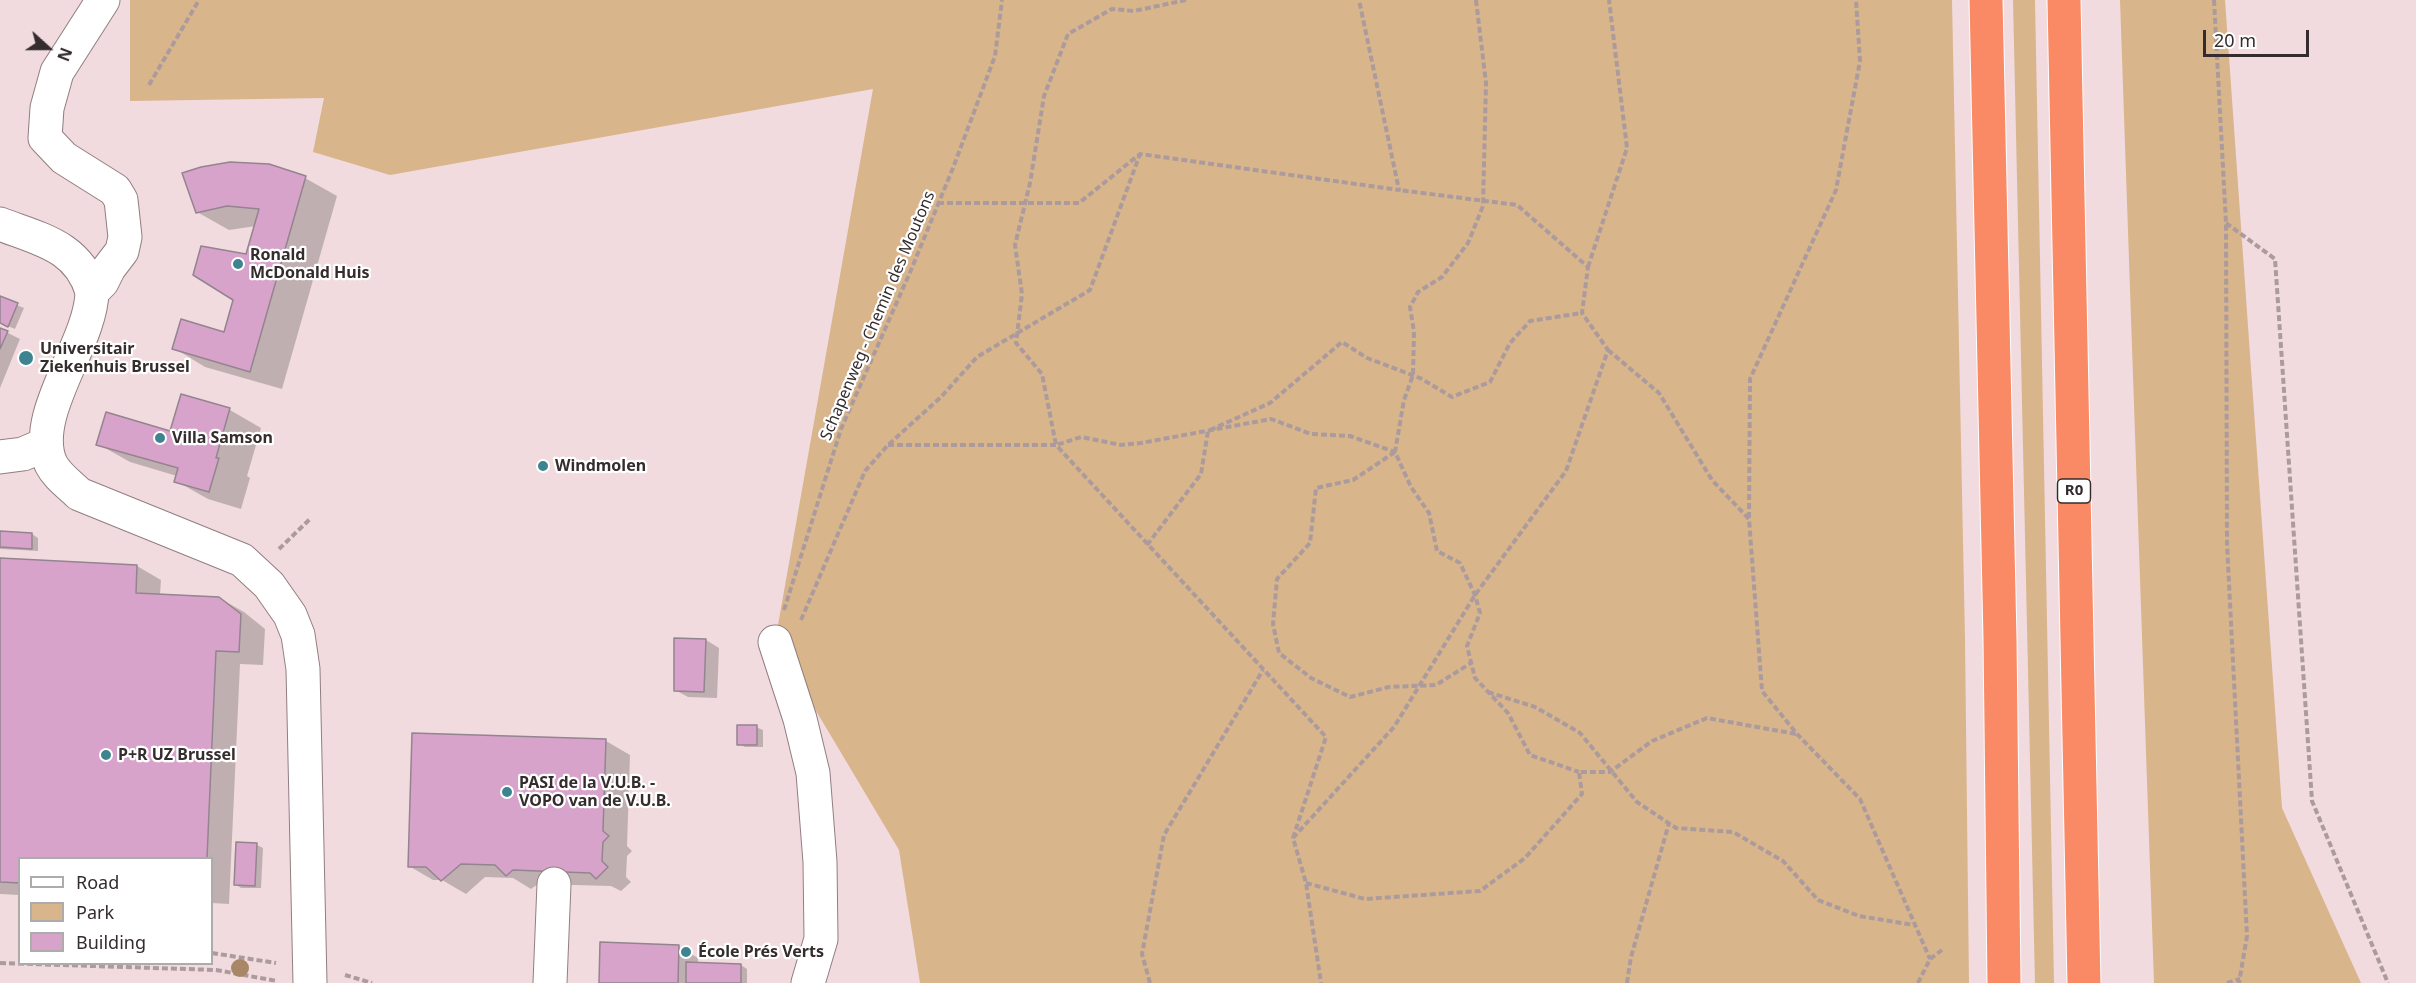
<!DOCTYPE html>
<meta charset="utf-8">
<style>
body{margin:0}
#map{position:relative;width:2416px;height:983px;overflow:hidden;background:#f1dbde;font-family:"Noto Sans",sans-serif}
canvas{display:block}
.legend{position:absolute;left:18px;top:857px;width:195px;height:108px;box-sizing:border-box;background:#fff;border:2px solid #aeabab;margin:0;padding:8px 10px;list-style:none;font-size:18px;color:#342c2d}
.legend li{display:flex;align-items:center;gap:12px;height:30px}
.legend b{width:30px;border:2px solid #aeabab}
.north{position:absolute;left:18px;top:18px;width:60px;height:60px;-webkit-text-stroke:4px #fff;paint-order:stroke;rotate:111deg;font-size:16px;font-weight:700;line-height:24px;text-align:center;color:#342c2d}
.north::after{content:'';display:block;margin:auto;width:21px;height:27px;background:#342c2d;clip-path:polygon(50% 0,100% 100%,50% 72%,0 100%)}
.scale{position:absolute;left:2203px;top:30px;width:106px;height:27px;box-sizing:border-box;border:3px solid #342c2d;border-top:0;padding-left:8px;font-size:18px;line-height:21px;white-space:nowrap;color:#342c2d;-webkit-text-stroke:4px #fff;paint-order:stroke}
</style>
<div id="map">
<canvas width="2416" height="983"></canvas>
<ul class="legend">
<li><b style="height:8px;background:#fff"></b>Road</li>
<li><b style="height:16px;background:#d9b58c"></b>Park</li>
<li><b style="height:16px;background:#d8a3ca"></b>Building</li>
</ul>
<div class="north">N</div>
<div class="scale">20 m</div>
</div>
<script>
const g = document.querySelector('canvas').getContext('2d');
g.lineJoin = 'round';
function fillPath(path, color) { g.fillStyle = color; g.fill(path, 'evenodd'); }
function stroke(path, color, width, dash) { g.strokeStyle = color; g.lineWidth = width; g.lineCap = dash ? 'butt' : 'round'; g.setLineDash(dash || []); g.stroke(path); }
function label(font, color, halo, rows, align = 'center') {
  g.font = font + ' "Noto Sans",sans-serif'; g.lineWidth = 4.5; g.setLineDash([]); g.textBaseline = 'middle'; g.strokeStyle = halo; g.fillStyle = color; for (const [text, x, y, turn = 0] of rows) {
    g.save(); g.translate(x, y); g.rotate((+turn || 0) * Math.PI / 180); g.textAlign = isNaN(turn) ? turn : align; if (halo) g.strokeText(text, 0, 0); g.fillText(text, 0, 0); g.restore();
  }
}
fillPath(new Path2D(`
 M130,0H1952L1965,640L1969,983H920L899,850L775,642L873,89L390,175L313,152L324,98L130,101Z
 M2013,0H2035L2054,983H2035Z
 M2120,0H2225L2282,808L2361,983H2154Z`), '#d9b58c');
fillPath(new Path2D(`
 M305,178L337,196L282,389L205,367L174,348L225,333L256,226L229,230L197,212Z
 M0,298L24,308L15,329L0,323Z
 M0,329L20,339L0,388Z
 M182,396L230,410L261,428L247,476L250,478L241,509L208,499L176,481L177,476L130,462L98,444L171,433Z
 M0,533L32,534L38,538V551L0,549Z
 M0,560L137,566L161,580L160,595L219,598L244,612L265,629L263,665L240,664L229,904L212,903V858H20V895L0,894Z
 M706,640L719,648L717,698L688,697L675,690Z
 M756,727L763,730V747H745L739,744Z
 M606,741L630,755L627,846L632,851L627,856L626,877L631,882L621,891L611,886L538,884L531,889L513,878L485,877L466,894L442,880H433L409,866Z
 M257,845L263,848L261,888H241L235,884Z
 M679,947L698,958V964L741,965L747,969V983H600Z`), '#0003');
const building = new Path2D(`
 M230,162L269,164L306,176L250,372L172,349L181,319L224,332L233,300L193,275L201,246L246,254L259,209L227,206L196,213L182,173L201,167Z
 M0,296L18,303L8,327L0,323Z
 M0,328L8,331L0,349Z
 M181,394L230,408L216,458H219L209,492L174,482L178,468L96,445L106,412L170,431Z
 M0,531L32,533V549L0,547Z
 M0,558L137,565L136,593L219,597L241,614L239,652L216,651L207,858H20V883L0,882Z
 M674,638L706,639L704,692L674,691Z
 M737,725H757V745H737Z
 M412,733L606,739L603,831L609,836L603,842L602,861L608,867L596,879L590,873L513,870L506,876L495,865L461,864L441,881L426,867H408Z
 M236,842L257,843L255,886L234,885Z
 M600,942L679,945L678,983H599Z
 M686,962L741,964V983H686Z`);
fillPath(building, '#d8a3ca');
stroke(building, '#93848f', 1.5);
const minor = new Path2D(`
 M103,0L57,72L47,108L45,138L64,158L115,190L121,200L125,237L122,251L109,268L102,282L92,292C91,344 29,415 51,464C57,476 70,485 79,494L242,560L269,585L290,615L298,635L303,669L310,983
 M0,224C39,239 79,246 92,292
 M0,457L23,454L46,444
 M775,642L800,719L813,773L820,862L821,939L808,983
 M550,983L554,884`);
const highway = new Path2D(`
 M1986,0L2000,639L2004,983
 M2064,0L2084,983`);
stroke(minor, '#927e81', 35);
stroke(highway, '#fff', 35);
stroke(new Path2D(`
 M1186,0L1134,11L1112,9L1068,34L1044,96L1030,183L1015,245L1022,294L1016,343L1042,374L1056,445L1081,437L1121,445L1141,443L1271,419L1311,434L1350,436L1395,452
 M1476,0L1486,83L1483,206L1468,243L1442,277L1418,292L1410,307L1414,332L1413,375L1404,400L1395,452L1411,487L1429,513L1437,551L1460,563L1475,595L1480,613L1467,646L1475,678L1508,713L1530,755L1579,772
 M2214,0L2226,223L2227,544L2247,936L2239,983
 M149,85L199,0
 M938,203H1079L1140,154L1399,190L1359,0
 M2226,223L2275,259L2312,801L2388,983
 M1588,267L1627,148L1609,0
 M1608,350L1659,393L1712,480L1749,519L1762,691L1797,734L1860,799L1930,959
 M888,445H1056L1326,737L1293,838L1306,883L1321,983
 M1395,452L1353,480L1316,488L1310,543L1277,579L1273,624L1279,653L1311,678L1350,697L1389,687L1436,685L1471,663
 M1749,518L1750,379L1836,190L1860,61L1856,0
 M1147,545L1201,474L1208,431L1270,403L1342,342L1367,358L1420,378L1452,397L1490,382L1510,343L1530,321L1582,313
 M279,549L310,519
 M784,610L841,429L911,270L953,168L995,56L1002,0
 M801,620L865,471L888,445L941,397L977,357L1090,290L1140,154
 M1488,692L1535,707L1580,733L1637,802L1676,828L1733,832L1783,861L1818,900L1859,916L1914,925
 M1293,838L1394,727L1475,595L1566,471L1608,350L1582,313L1588,267L1517,205L1399,190
 M1306,883L1365,899L1480,891L1525,858L1582,794L1579,772H1610L1652,741L1707,718L1796,734
 M212,953L276,963
 M0,963L216,970L277,981
 M345,975L372,983
 M1150,983L1142,954L1164,835L1263,670
 M1627,983L1631,957L1669,823
 M1918,983L1930,959L1942,950
 M2227,983L2240,979`), '#ac9b9d', 4, [6, 3]);
stroke(minor, '#fff', 33);
stroke(highway, '#fa8a65', 33);
g.fillStyle = '#a88766';
for (const [x, y] of [
 [240,968]
]) { g.beginPath(); g.arc(x, y, 9, 0, 2 * Math.PI); g.fill(); }
for (const [x, y, r, color] of [
 [238,264,6,"#3e8390"],
 [26,358,8,"#3e8390"],
 [160,438,6,"#3e8390"],
 [543,466,6,"#3e8390"],
 [106,755,6,"#3e8390"],
 [507,792,6,"#3e8390"],
 [686,952,6,"#3e8390"]
]) { const dot = new Path2D(); dot.arc(x, y, r, 0, 2 * Math.PI); g.fillStyle = color; g.fill(dot); stroke(dot, '#fff', 2); }
for (const [x, y, w] of [
 [2074,491,33]
]) { const box = new Path2D(); box.roundRect(x - w / 2, y - 12, w, 24, 4.5); g.fillStyle = '#fff'; g.fill(box); stroke(box, '#342c2d', 1.5); }
label('bold 15px', '#342c2d', null, [
 ["R0",2074,491]
]);
label('bold 16px', '#342c2d', '#fff', [
 ["Ronald",250,255],
 ["McDonald Huis",250,273],
 ["Universitair",40,349],
 ["Ziekenhuis Brussel",40,367],
 ["Villa Samson",172,438],
 ["Windmolen",555,466],
 ["P+R UZ Brussel",118,755],
 ["PASI de la V.U.B. -",519,783],
 ["VOPO van de V.U.B.",519,801],
 ["École Prés Verts",698,952]
], 'left');
label('16px', '#342c2d', '#fff', [
 ["Schapenweg - Chemin des Moutons",878,316,-67]
]);
</script>
